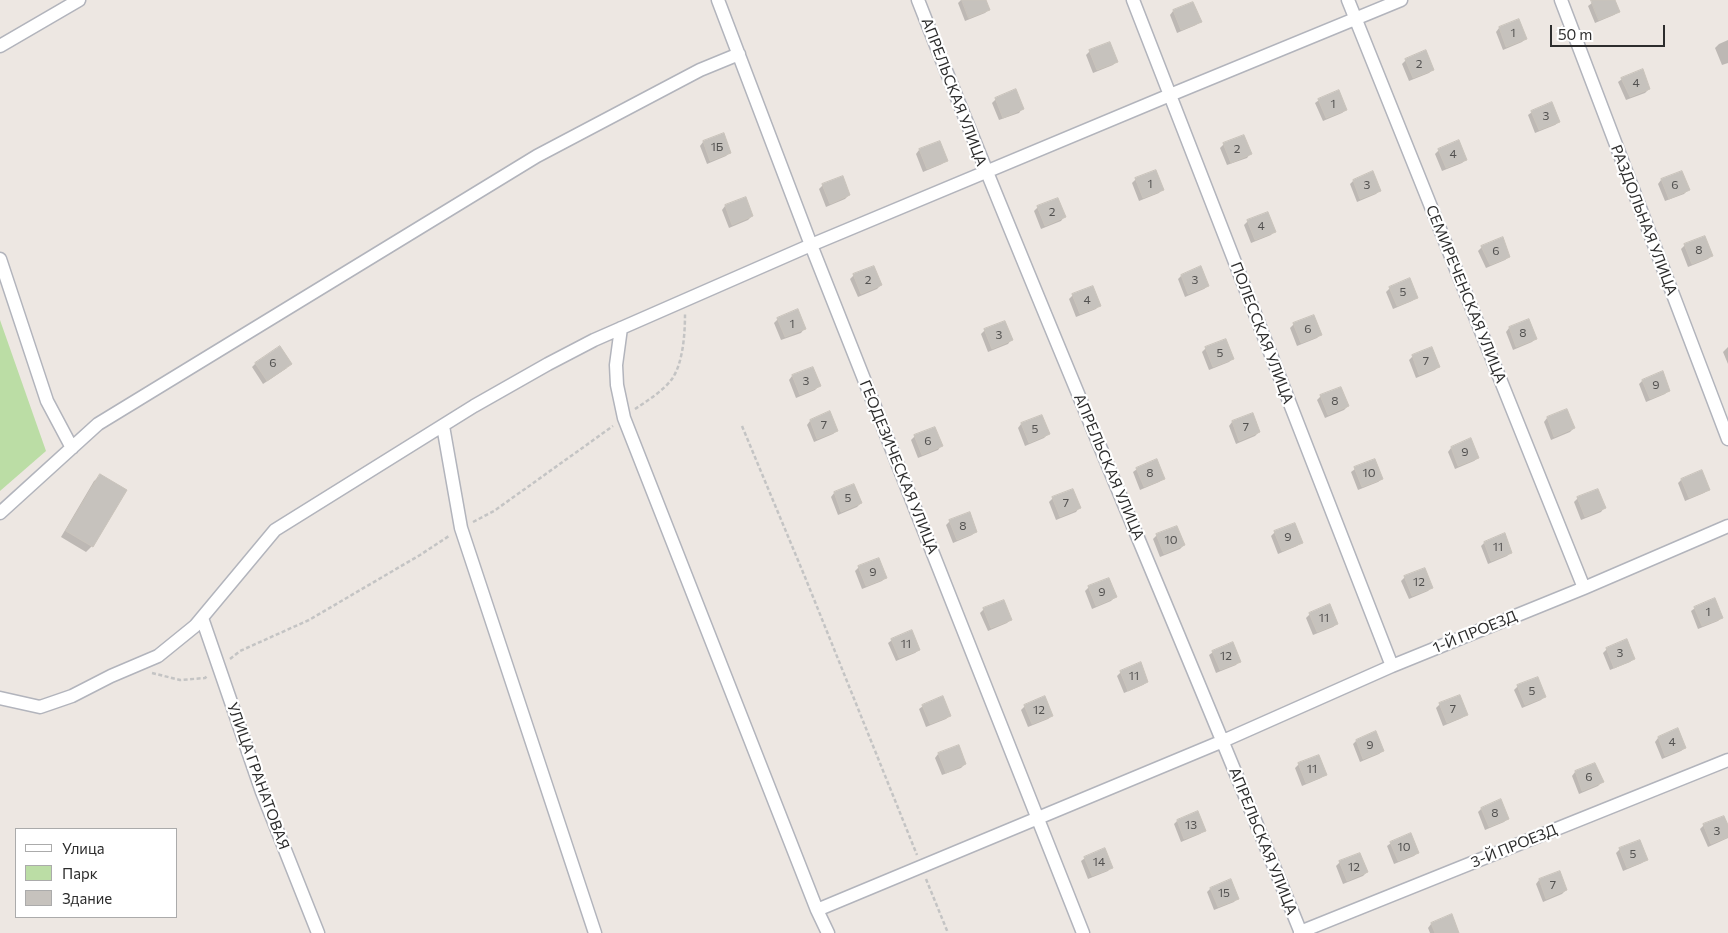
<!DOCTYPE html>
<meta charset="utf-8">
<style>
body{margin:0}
#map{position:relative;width:1728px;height:933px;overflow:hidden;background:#ede7e2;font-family:Commissioner,sans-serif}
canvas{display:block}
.legend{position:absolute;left:15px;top:828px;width:162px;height:90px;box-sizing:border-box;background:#fff;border:1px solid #ababab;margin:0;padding:6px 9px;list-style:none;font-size:15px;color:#2d2d2d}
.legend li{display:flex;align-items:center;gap:10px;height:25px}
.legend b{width:25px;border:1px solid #ababab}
.scale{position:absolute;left:1550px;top:25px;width:115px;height:22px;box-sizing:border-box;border:2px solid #2d2d2d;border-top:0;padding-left:6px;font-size:15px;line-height:18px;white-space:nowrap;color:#2d2d2d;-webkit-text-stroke:4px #fff;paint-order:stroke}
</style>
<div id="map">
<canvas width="1728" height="933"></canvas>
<ul class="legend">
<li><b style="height:6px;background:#fff"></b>Улица</li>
<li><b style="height:14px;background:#bbdda5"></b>Парк</li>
<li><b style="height:14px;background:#c6c2bd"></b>Здание</li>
</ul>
<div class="scale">50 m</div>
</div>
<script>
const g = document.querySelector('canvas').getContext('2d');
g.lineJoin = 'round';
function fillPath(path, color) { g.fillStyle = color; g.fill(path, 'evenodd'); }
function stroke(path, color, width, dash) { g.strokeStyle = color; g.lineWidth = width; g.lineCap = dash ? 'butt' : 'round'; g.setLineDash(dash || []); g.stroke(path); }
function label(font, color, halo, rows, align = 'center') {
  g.font = font + ' Commissioner,sans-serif'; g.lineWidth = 4.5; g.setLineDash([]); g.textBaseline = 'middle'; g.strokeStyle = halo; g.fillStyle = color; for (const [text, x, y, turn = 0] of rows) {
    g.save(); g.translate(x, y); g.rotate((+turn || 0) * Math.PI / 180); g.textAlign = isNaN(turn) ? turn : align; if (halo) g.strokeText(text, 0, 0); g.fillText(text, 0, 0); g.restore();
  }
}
fillPath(new Path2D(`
 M0,320L46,451L0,491Z`), '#bbdda5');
fillPath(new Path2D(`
 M961,0H984L988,10L985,13L965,21L958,3Z
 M1596,0H1614L1618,12L1614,15L1595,23L1588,6Z
 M1193,4L1200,21L1196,25L1177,33L1170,15L1173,11Z
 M1519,20L1526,38L1522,42L1503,50L1496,32L1499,28Z
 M1728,40V63L1722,65L1715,48L1719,44Z
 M1090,51L1117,61L1113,65L1093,73L1086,55Z
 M1406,60L1432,70L1429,73L1409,81L1402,64Z
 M1622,79L1649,89L1645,93L1626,100L1618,82Z
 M996,99L1022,109L1019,113L999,120L992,103Z
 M1319,100L1346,110L1342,113L1323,121L1315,103Z
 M1532,112L1559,122L1555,125L1535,133L1528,115Z
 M723,135L730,152L726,156L707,164L700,146L703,142Z
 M939,142L946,160L942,164L923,172L916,154L919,150Z
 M1224,144L1250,154L1247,158L1227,165L1220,148Z
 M1439,150L1465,160L1462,163L1442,171L1435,154Z
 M1136,179L1162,189L1159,193L1139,201L1132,183Z
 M1661,180L1688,190L1684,194L1665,201L1658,184Z
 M1353,181L1380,190L1376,194L1357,202L1350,184Z
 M823,185L849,195L845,199L826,207L819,189Z
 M745,198L752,216L748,220L729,228L722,210L725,206Z
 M1038,207L1064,217L1061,221L1041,229L1034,211Z
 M1248,221L1274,231L1271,235L1251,243L1244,225Z
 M1685,245L1712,255L1708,259L1688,267L1681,249Z
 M1482,247L1509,257L1505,260L1486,268L1478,251Z
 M854,275L881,285L877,289L858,297L850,279Z
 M1181,276L1208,286L1204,289L1185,297L1178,279Z
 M1390,288L1416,298L1412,301L1393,309L1386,292Z
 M1073,295L1099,305L1096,309L1076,317L1069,299Z
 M778,319L804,329L801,333L781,340L774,323Z
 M1529,321L1536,338L1532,342L1513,350L1506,332L1509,328Z
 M1294,324L1321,334L1317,338L1297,346L1290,328Z
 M985,330L1011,340L1008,344L988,352L981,334Z
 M1728,347V364L1723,352Z
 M1206,348L1233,358L1229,362L1209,370L1202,352Z
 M1432,349L1439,366L1435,370L1416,378L1409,360L1412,357Z
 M255,364L287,368L263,384L252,367Z
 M812,368L819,386L815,390L796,398L789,380L792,376Z
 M1642,381L1669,390L1665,394L1646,402L1639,384Z
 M1321,396L1348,406L1344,410L1325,418L1317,400Z
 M1567,410L1574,428L1570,432L1551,440L1544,422L1547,418Z
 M830,413L837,431L833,434L814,442L807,425L810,421Z
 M1252,415L1259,432L1255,436L1236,444L1229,426L1232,422Z
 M1021,424L1048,434L1044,438L1025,446L1018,428Z
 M915,436L941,446L938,450L918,458L911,440Z
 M1471,440L1478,458L1474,461L1455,469L1448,452L1451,448Z
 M1137,469L1163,479L1159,482L1140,490L1133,472Z
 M1355,469L1382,479L1378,482L1358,490L1351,472Z
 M100,476L92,546L86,552L61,537L94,481Z
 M1681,480L1708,490L1704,493L1685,501L1678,483Z
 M854,485L861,503L857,507L838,515L831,497L834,493Z
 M1053,498L1079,508L1076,512L1056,520L1049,502Z
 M1578,498L1604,508L1601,512L1581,520L1574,502Z
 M969,514L976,531L972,535L953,543L946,525L949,522Z
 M1275,532L1301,542L1297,546L1278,554L1271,536Z
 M1157,535L1184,545L1180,549L1160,557L1153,539Z
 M1484,543L1511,552L1507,556L1488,564L1481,546Z
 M859,567L886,577L882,581L862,589L855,571Z
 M1405,577L1432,587L1428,591L1409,599L1401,581Z
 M1089,587L1115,597L1111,601L1092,609L1085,591Z
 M1695,608L1721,618L1718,621L1698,629L1691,611Z
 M984,609L1011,619L1007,623L988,631L980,613Z
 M1310,614L1337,624L1333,627L1313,635L1306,618Z
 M892,640L919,650L915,653L896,661L888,643Z
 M1607,649L1633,659L1630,662L1610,670L1603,653Z
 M1213,652L1239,661L1236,665L1216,673L1209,655Z
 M1121,672L1147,682L1143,685L1124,693L1117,676Z
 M1518,686L1545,696L1541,700L1522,708L1514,690Z
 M1440,704L1466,714L1462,718L1443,726L1436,708Z
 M923,706L949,716L946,719L926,727L919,709Z
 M1025,706L1052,716L1048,719L1028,727L1021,710Z
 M1678,730L1685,748L1681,751L1662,759L1655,742L1658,738Z
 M1356,741L1383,751L1379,754L1360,762L1353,744Z
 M938,754L965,764L961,768L942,775L935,758Z
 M1318,757L1325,774L1321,778L1302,786L1295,768L1298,765Z
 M1595,764L1602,782L1598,786L1579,794L1572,776L1575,772Z
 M1501,801L1508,818L1504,822L1485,830L1478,812L1481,809Z
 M1177,821L1204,831L1200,834L1181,842L1174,824Z
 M1704,825L1728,828V838L1708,847L1700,829Z
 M1639,842L1646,859L1642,863L1623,871L1616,853L1619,850Z
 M1391,843L1417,853L1414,856L1394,864L1387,846Z
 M1085,858L1111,867L1108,871L1088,879L1081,861Z
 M1340,862L1367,872L1363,876L1343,884L1336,866Z
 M1539,880L1566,890L1562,894L1543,902L1536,884Z
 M1210,889L1237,898L1234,902L1214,910L1207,892Z
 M1451,916L1458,933H1430L1428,928L1431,924Z`), '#0003');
const building = new Path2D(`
 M962,0H986L990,10L969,18Z
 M1591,0H1615L1620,12L1599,20Z
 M1193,2L1202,22L1181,30L1173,10Z
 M1519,19L1527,39L1506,47L1499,27Z
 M1110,42L1118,62L1097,70L1089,50Z
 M1426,50L1434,70L1413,78L1405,59Z
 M1643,69L1650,89L1630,97L1621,78Z
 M1016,89L1024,109L1003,118L995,98Z
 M1339,90L1347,110L1326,118L1318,99Z
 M1552,102L1560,122L1539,130L1531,111Z
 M724,133L731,153L710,161L703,141Z
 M1244,135L1252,154L1231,163L1223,143Z
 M1459,140L1467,160L1446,168L1438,149Z
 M940,141L948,161L927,169L919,149Z
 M1156,170L1164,190L1143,198L1135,178Z
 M1373,171L1381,191L1360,199L1353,180Z
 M1682,171L1690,190L1669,199L1661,179Z
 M843,176L850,195L830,204L822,184Z
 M746,197L753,216L732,225L725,205Z
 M1058,198L1066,217L1045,226L1037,206Z
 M1268,212L1276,232L1255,240L1247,220Z
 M1705,236L1713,256L1692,264L1684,244Z
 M1503,237L1510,257L1490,265L1481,246Z
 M874,266L882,285L861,294L853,274Z
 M1201,266L1209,286L1188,294L1181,275Z
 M1410,278L1418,298L1397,306L1389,287Z
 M1093,286L1101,306L1080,314L1072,294Z
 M798,309L806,329L785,337L777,318Z
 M1314,315L1322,335L1301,343L1293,323Z
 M1529,319L1537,339L1516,347L1509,327Z
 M1005,321L1013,340L992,349L984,329Z
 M1226,339L1234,359L1213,367L1205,347Z
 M280,346L292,364L267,381L255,363Z
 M1432,347L1440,367L1419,375L1412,355Z
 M813,367L821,386L800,395L792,375Z
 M1663,371L1670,391L1650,399L1642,380Z
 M1341,387L1349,406L1328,415L1320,395Z
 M1567,409L1575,428L1554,437L1547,417Z
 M830,411L838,431L817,439L810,420Z
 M1253,413L1260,432L1239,441L1232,421Z
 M1042,415L1050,434L1029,443L1021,423Z
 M935,427L943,446L922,455L914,435Z
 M1471,438L1479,458L1458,466L1451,447Z
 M1157,459L1165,479L1144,487L1136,468Z
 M1375,459L1383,479L1362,487L1354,467Z
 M1702,470L1710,490L1689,498L1681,479Z
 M100,474L127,490L93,547L66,531Z
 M854,484L862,503L841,512L834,492Z
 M1073,489L1081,508L1060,517L1052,497Z
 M1598,489L1606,508L1585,517L1577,497Z
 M970,512L977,532L957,540L949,520Z
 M1295,523L1303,543L1282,551L1274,531Z
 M1177,526L1185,545L1164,554L1156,534Z
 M1505,533L1512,553L1491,561L1484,542Z
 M879,558L887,578L866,586L858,566Z
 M1425,568L1433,588L1412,596L1404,576Z
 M1109,578L1117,597L1096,606L1088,586Z
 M1715,598L1723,618L1702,626L1694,607Z
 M1004,600L1012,620L991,628L983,608Z
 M1330,604L1338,624L1317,632L1309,613Z
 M912,630L920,650L899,658L891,639Z
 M1627,639L1635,659L1614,668L1606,648Z
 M1233,642L1241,662L1220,670L1212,651Z
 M1141,662L1148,682L1128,691L1120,671Z
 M1538,677L1546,697L1525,705L1517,685Z
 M1460,695L1468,715L1447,723L1439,703Z
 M943,696L951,716L930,724L922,705Z
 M1045,696L1053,716L1032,724L1024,705Z
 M1678,728L1686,748L1665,756L1658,737Z
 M1376,731L1384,751L1363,759L1356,740Z
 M959,745L966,764L946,773L938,753Z
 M1319,755L1327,775L1306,783L1298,763Z
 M1595,763L1604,782L1582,791L1575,771Z
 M1501,799L1509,819L1489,827L1481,808Z
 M1198,811L1206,831L1184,839L1177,820Z
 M1724,816L1728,825V837L1711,844L1703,824Z
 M1411,833L1419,853L1398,861L1390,842Z
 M1640,840L1648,860L1627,868L1619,848Z
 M1105,848L1113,868L1092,876L1084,857Z
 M1360,853L1368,872L1347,881L1339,861Z
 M1560,871L1567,890L1546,899L1539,879Z
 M1231,879L1239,899L1218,907L1210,888Z
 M1452,914L1459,933H1435L1431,923Z`);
fillPath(building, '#c6c2bd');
stroke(building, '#c9c3bb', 1);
const minor = new Path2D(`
 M718,0L811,245L1083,933
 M918,0C1041,313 1175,621 1301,933
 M1133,0L1392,666
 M1348,0L1584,588
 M1561,0L1728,439
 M0,46L79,0
 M0,259L47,401L72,448
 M621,328L616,365L617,385L624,418L817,910L828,933
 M443,426L461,528L595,933
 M0,513L98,424L537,156L700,70L739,54
 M202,618L262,792L318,933
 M0,698L40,707L72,696L111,676L158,656L195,626L275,530L474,406L548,364L594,340L811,245L1170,95L1401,0
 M817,910L1223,741L1392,666L1584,588L1728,526
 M1300,932L1728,760`);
stroke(minor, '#b2b4bc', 15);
stroke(new Path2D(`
 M635,409C647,401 663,391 672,379C683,363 685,334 685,314
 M742,426L805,577L917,855
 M473,522L494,511L613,426
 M230,659L240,651L309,620L420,555L449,536
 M152,673L180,680L205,678L207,676
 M926,879L948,933`), '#c4c4c4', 2.5, [4, 2.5]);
stroke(minor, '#fff', 12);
label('12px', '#535251', null, [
 ["1",1513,33],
 ["2",1419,64],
 ["4",1636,83],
 ["1",1333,104],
 ["3",1546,116],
 ["1Б",717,147],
 ["2",1237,149],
 ["4",1453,154],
 ["1",1150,184],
 ["3",1367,185],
 ["6",1675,185],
 ["2",1052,212],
 ["4",1261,226],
 ["8",1699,250],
 ["6",1496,251],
 ["2",868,280],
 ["3",1195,280],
 ["5",1403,292],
 ["4",1087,300],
 ["1",792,324],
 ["6",1308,329],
 ["8",1523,333],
 ["3",999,335],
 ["5",1220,353],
 ["7",1426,361],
 ["6",273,363],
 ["3",806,381],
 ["9",1656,385],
 ["8",1335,401],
 ["7",824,425],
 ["7",1246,427],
 ["5",1035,429],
 ["6",928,441],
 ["9",1465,452],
 ["8",1150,473],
 ["10",1369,473],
 ["5",848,498],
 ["7",1066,503],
 ["8",963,526],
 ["9",1288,537],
 ["10",1171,540],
 ["11",1498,547],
 ["9",873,572],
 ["12",1419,582],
 ["9",1102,592],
 ["1",1708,612],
 ["11",1324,618],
 ["11",906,644],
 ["3",1620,653],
 ["12",1226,656],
 ["11",1134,676],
 ["5",1532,691],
 ["7",1453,709],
 ["12",1039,710],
 ["4",1672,742],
 ["9",1370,745],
 ["11",1312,769],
 ["6",1589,777],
 ["8",1495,813],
 ["13",1191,825],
 ["3",1717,831],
 ["10",1404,847],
 ["5",1633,854],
 ["14",1099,862],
 ["12",1354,867],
 ["7",1553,885],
 ["15",1224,893]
]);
label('15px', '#2d2d2d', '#fff', [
 ["АПРЕЛЬСКАЯ УЛИЦА",954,92,69],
 ["РАЗДОЛЬНАЯ УЛИЦА",1644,220,69],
 ["СЕМИРЕЧЕНСКАЯ УЛИЦА",1466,294,68],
 ["ПОЛЕССКАЯ УЛИЦА",1262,333,69],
 ["ГЕОДЕЗИЧЕСКАЯ УЛИЦА",899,467,68],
 ["АПРЕЛЬСКАЯ УЛИЦА",1109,467,67],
 ["1-Й ПРОЕЗД",1475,632,-22],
 ["УЛИЦА ГРАНАТОВАЯ",258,776,70],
 ["АПРЕЛЬСКАЯ УЛИЦА",1263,841,68],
 ["3-Й ПРОЕЗД",1514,846,-22]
]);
</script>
